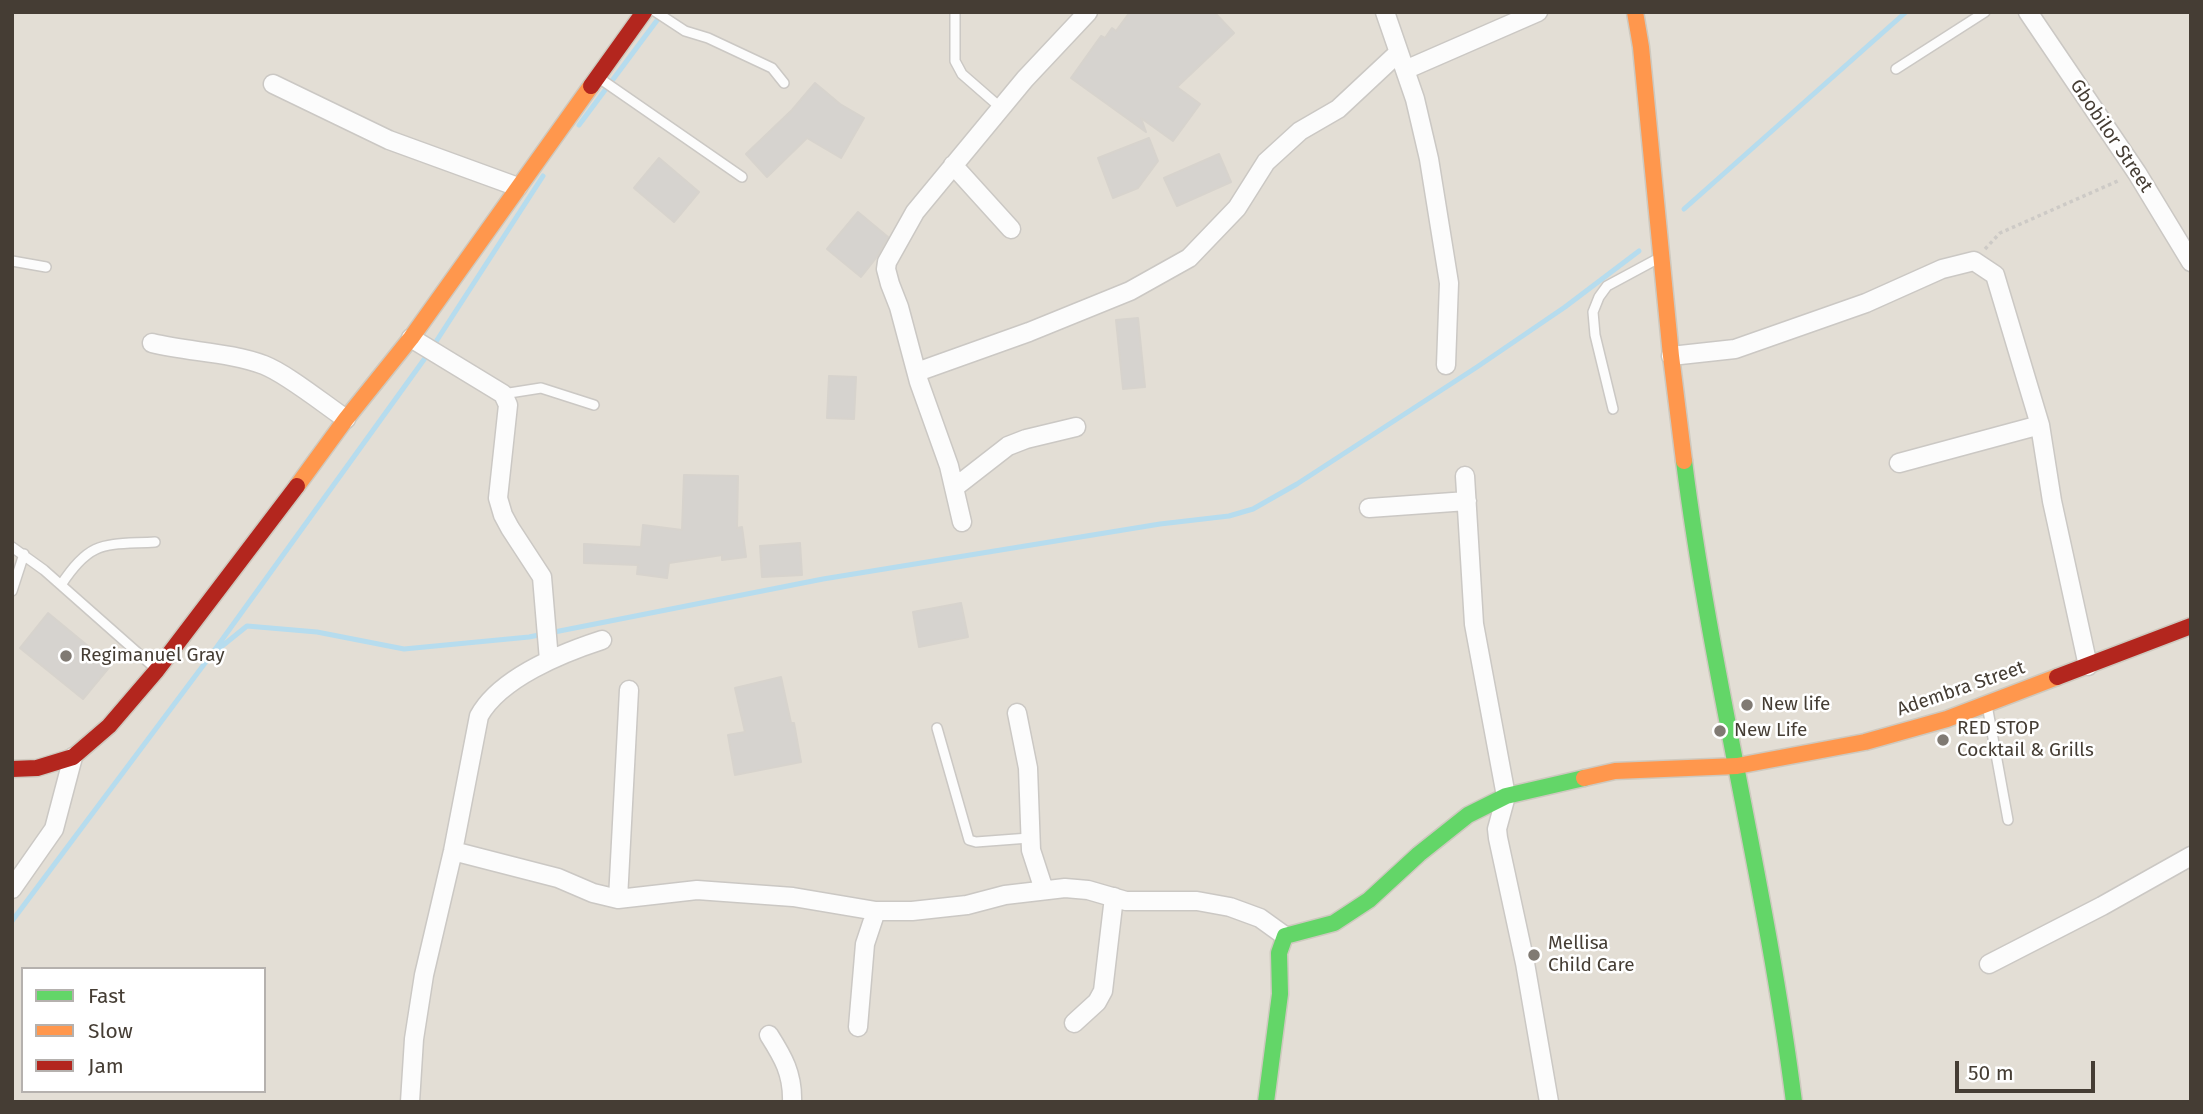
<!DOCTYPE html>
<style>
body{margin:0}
#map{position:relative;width:2203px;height:1114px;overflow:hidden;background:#eeece8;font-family:"Fira Sans",sans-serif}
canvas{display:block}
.frame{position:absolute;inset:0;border:14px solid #453d34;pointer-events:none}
.legend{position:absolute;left:21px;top:967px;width:245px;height:126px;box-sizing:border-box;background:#fff;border:2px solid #b5b1ae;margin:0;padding:9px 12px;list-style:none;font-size:21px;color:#453d34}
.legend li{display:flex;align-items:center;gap:14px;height:35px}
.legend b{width:35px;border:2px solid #b5b1ae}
.scale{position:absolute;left:1955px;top:1061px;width:140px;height:32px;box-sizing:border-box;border:4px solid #453d34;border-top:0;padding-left:9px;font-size:21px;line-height:24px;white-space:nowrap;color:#453d34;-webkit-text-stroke:5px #fff;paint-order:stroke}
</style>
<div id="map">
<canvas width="2203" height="1114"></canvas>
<div class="frame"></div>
<ul class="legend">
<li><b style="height:9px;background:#63d668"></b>Fast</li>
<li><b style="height:9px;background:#ff974d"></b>Slow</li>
<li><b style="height:9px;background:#b3261e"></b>Jam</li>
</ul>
<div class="scale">50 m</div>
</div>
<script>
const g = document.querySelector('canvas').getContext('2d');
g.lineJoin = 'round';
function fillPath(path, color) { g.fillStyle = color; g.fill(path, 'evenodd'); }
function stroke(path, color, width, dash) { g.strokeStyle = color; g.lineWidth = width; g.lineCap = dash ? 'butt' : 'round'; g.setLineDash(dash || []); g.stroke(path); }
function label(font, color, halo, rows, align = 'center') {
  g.font = font + ' "Fira Sans",sans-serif'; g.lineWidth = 5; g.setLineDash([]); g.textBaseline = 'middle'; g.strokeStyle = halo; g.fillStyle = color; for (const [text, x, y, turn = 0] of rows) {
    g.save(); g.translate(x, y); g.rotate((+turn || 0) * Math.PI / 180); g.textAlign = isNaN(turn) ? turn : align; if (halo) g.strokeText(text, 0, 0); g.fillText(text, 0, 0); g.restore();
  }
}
fillPath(new Path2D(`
 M12,12H2191V1102H12ZM23,969H264V1091H23Z`), '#e3ded5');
stroke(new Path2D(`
 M579,125L661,15
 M1684,209L1906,12
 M211,655L247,626L317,632L404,649L529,637L823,579L1160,524L1229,516L1253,509L1297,484L1477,367L1565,307L1639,251
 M12,921L211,655L428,354L543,176`), '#b6dcee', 5);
const building = new Path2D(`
 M1130,12H1214L1234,33L1177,87L1200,104L1173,141L1141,118L1146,132L1071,78L1101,36L1105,38L1112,28L1116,31Z
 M815,83L840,104L864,118L841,158L807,138L767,177L746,154L792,110Z
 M1149,138L1158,161L1138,188L1113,198L1098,158Z
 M1219,154L1231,182L1177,206L1164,178Z
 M659,158L699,192L674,222L634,188Z
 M858,212L888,237L876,258L861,277L827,249Z
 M1138,318L1145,387L1123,389L1116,320Z
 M829,376L856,377L854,419L827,418Z
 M684,475L738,476L737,528L742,527L746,557L722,560V555L669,563L667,578L637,574L638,565L584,563V544L641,547L643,525L682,530Z
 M800,543L802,575L762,577L760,546Z
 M961,603L968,637L919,647L913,612Z
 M48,613L111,665L83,699L20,648Z
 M781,677L791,723H794L801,762L735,775L728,735L745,732L735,688Z`);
fillPath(building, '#d6d3cf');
stroke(building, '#d7d3cd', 2);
const lane = new Path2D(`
 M656,12L685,31L708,38L772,68L784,83
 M955,12V61L962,74L1001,108
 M1896,69L1985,12
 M599,78L742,177
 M12,261L46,267
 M503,394L541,388L594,405
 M1613,409L1595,335L1593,312L1599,297L1607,286L1659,258
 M12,547L44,570L156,669
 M61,585C91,539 105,545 155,542
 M12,591L24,554
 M1987,705L2008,820
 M937,728L969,840L976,842L1029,838`);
const street = new Path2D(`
 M1385,12L1415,99L1429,159L1449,283L1446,365
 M2028,12L2137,173L2191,262
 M1405,70L1538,12
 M273,84L389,140L518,187
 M953,165L1011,229
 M411,338L503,394L508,405L498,498L503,515L510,528L542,577L549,660
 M152,343C188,352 230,352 264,365C287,374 324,404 346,419
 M1671,356L1735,349L1866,303L1942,269L1974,261L1995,275L2040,425L2052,501L2088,666
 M917,372L1029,332L1130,291L1189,258L1237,208L1266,162L1300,131L1338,109L1398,53
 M1899,463L2040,425
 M1465,476L1474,624L1506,796L1497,829L1498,838L1525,963L1549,1102
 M954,488L1008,446L1026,439L1076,427
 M1369,508L1467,501
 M962,522L949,466L919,382L899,307L890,284L886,269L887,262L915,212L1025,79L1088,12
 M1017,713L1028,768L1031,850L1044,890
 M453,851L558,878L593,893L618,899L697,890L793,897L876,911H912L967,905L1005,895L1065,888L1088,890L1126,901H1197L1230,907L1260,918L1285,936
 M12,889L54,829L73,757
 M618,899L629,690
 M1989,964L2102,906L2191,856
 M1074,1023L1097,1002L1103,991L1114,897
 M858,1027L865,944L876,911
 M769,1035C783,1057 793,1074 792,1102
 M410,1102L414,1039L424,975L453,851L479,716C500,678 562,653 602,640`);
const fast = new Path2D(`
 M1684,461C1711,676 1767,887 1794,1102
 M1266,1102L1280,994L1279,953L1285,936L1334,923L1369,900L1419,854L1468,815L1506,796L1584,778`);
const slow = new Path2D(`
 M1635,12L1641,47L1671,356L1684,461
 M297,486L346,419L411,338L591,86
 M1584,778L1615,771L1737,766L1865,742L1947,719L2057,677`);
const jam = new Path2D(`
 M591,86L644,12
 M2057,677L2191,626
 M12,769L37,768L73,757L109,726L157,670L297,486`);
stroke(lane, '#cbc8c4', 12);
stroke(street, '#cbc8c4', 21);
stroke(fast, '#cec9bf', 19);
stroke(slow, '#cec9bf', 19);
stroke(jam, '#cec9bf', 19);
stroke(new Path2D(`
 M1985,249L2000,233L2120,180`), '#cdcac6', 3.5, [3.5, 3.5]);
stroke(lane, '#fcfcfc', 9);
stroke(street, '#fcfcfc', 18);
stroke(fast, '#63d668', 16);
stroke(slow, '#ff974d', 16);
stroke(jam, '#b3261e', 16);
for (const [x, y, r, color] of [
 [66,656,7,"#807a73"],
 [1747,705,7,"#807a73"],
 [1720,731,7,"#807a73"],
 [1943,740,7,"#807a73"],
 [1534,955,7,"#807a73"]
]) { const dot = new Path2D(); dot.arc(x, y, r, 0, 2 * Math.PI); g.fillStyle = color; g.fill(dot); stroke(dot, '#fff', 2.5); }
label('19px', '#453d34', '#fff', [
 ["Gbobilor Street",2111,136,56],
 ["Adembra Street",1961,689,-19]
]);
label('19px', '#453d34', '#fff', [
 ["Regimanuel Gray",80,656],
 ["New life",1761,705],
 ["RED STOP",1957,729],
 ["Cocktail & Grills",1957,751],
 ["New Life",1734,731],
 ["Mellisa",1548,944],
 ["Child Care",1548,966]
], 'left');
</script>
